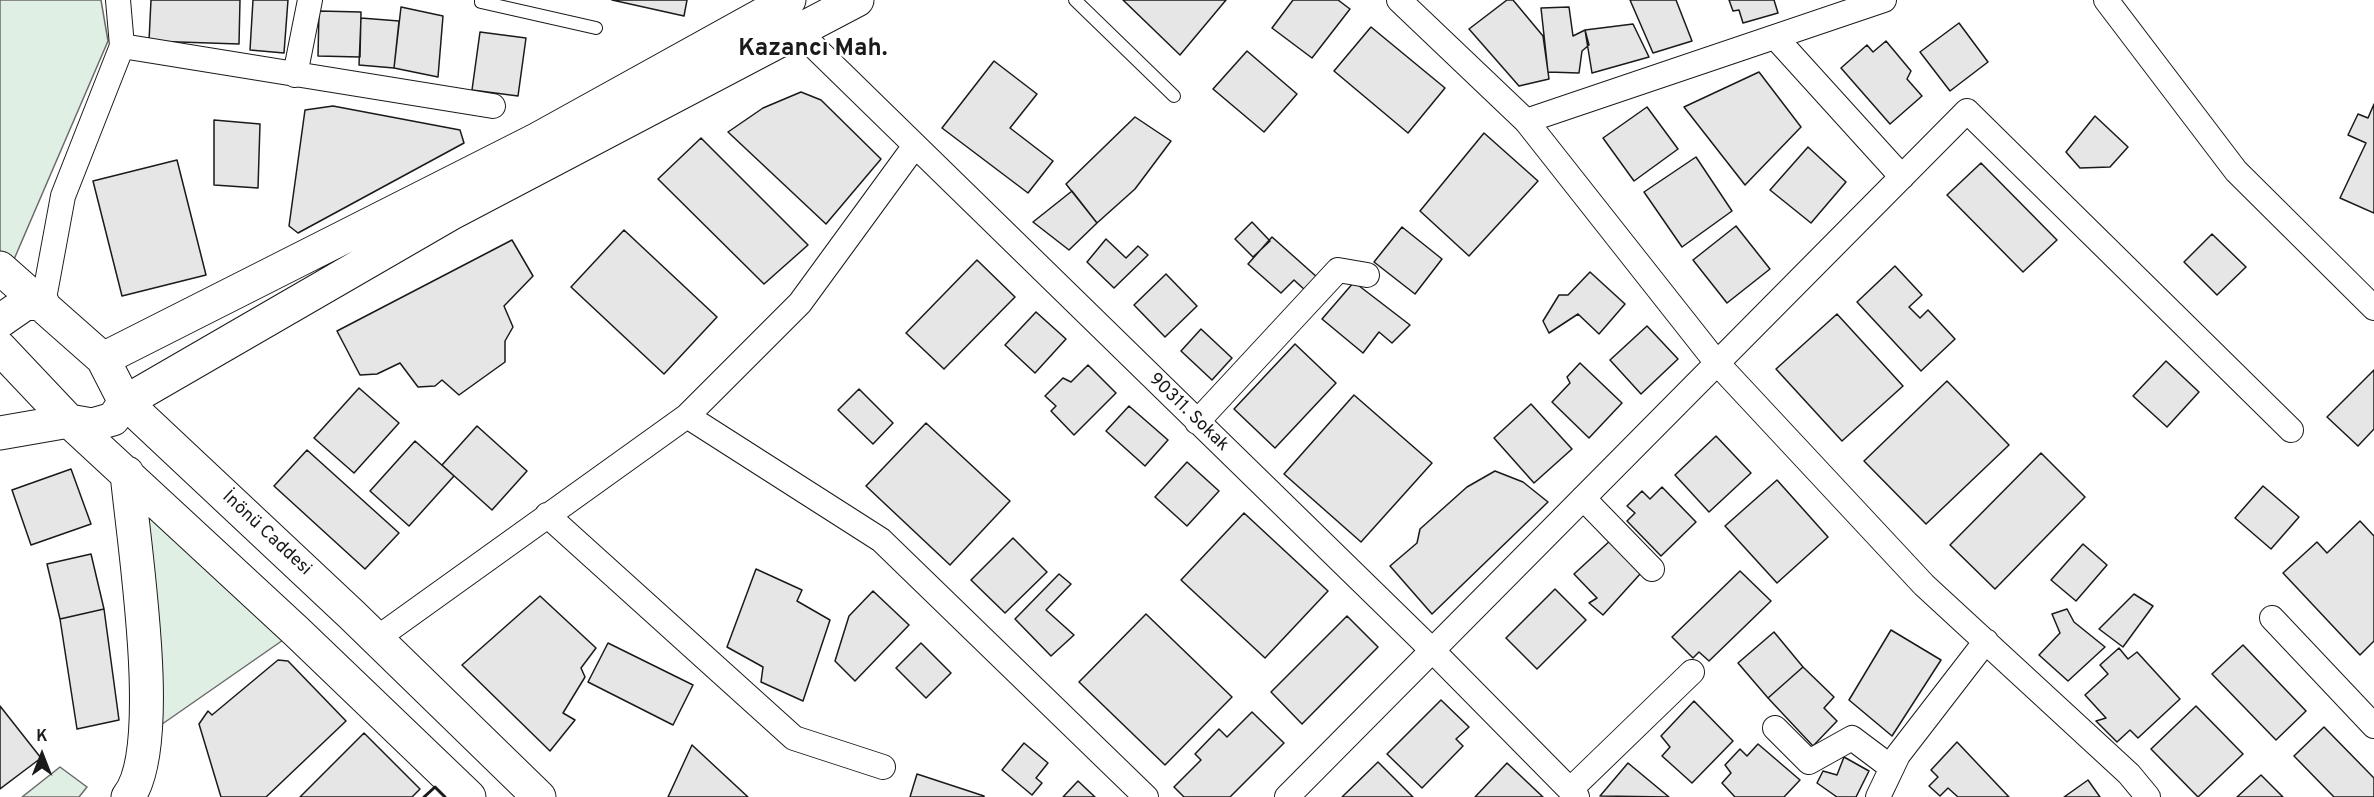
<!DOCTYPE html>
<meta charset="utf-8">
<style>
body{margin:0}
#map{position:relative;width:2374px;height:797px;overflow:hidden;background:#fff;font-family:Overpass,sans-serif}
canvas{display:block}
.north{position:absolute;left:12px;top:725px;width:60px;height:60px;-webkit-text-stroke:4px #fff;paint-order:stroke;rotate:0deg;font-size:16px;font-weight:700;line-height:24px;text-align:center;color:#1a1a1a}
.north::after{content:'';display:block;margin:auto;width:21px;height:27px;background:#1a1a1a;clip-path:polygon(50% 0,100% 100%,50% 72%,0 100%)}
</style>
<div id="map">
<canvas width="2374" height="797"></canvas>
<div class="north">K</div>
</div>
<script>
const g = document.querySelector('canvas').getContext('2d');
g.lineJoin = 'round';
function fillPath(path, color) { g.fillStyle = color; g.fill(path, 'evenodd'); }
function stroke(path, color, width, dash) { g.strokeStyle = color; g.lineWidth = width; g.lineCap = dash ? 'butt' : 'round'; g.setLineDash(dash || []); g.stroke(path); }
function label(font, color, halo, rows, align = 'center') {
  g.font = font + ' Overpass,sans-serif'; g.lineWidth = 4.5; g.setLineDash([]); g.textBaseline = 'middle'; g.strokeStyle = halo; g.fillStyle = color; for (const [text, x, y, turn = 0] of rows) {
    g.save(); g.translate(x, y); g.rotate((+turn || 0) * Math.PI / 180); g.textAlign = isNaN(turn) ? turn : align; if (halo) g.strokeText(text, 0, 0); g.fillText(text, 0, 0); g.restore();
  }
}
const green = new Path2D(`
 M0,0H101L108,41L12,264L0,253Z
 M127,473L296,631L145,736Z
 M60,767L87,787L79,797H22Z`);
fillPath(green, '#e0efe3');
stroke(green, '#6a6a6a', 1.5);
const building = new Path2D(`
 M151,0H240L239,44L149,41Z
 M253,0H288L284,53L250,50Z
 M612,0H687L684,16Z
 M1123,0H1226L1180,55Z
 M1293,0H1338L1350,9L1312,58L1272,28Z
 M1507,0H1513L1543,36L1549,79L1519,86L1469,29Z
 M1630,0H1676L1692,41L1653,53Z
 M1729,0H1774L1778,13L1743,23L1739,10L1733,11Z
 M401,7L443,16L438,77L394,68Z
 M1569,7L1573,36L1585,30L1589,45L1582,51L1579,73L1548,72L1541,8Z
 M319,11L361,12L360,57L318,56Z
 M361,18L399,21L394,68L359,65Z
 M1959,23L1988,62L1950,91L1920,52Z
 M1633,24L1649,57L1592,73L1585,30Z
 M1371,27L1445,88L1408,133L1334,71Z
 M480,32L526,38L518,96L472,90Z
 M1886,41L1911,71L1907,79L1922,96L1890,124L1841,68L1867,45L1873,52Z
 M1247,51L1297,94L1264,132L1213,89Z
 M994,61L1037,94L1010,128L1053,161L1028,193L942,128Z
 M1759,72L1801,127L1745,185L1684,107Z
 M801,92L821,100L881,159L826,224L728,132L763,108Z
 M2374,104V213L2340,198L2366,143L2348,135L2358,114L2368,118Z
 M333,106L460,130L464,143L298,233L289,226L305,110Z
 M1647,107L1678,149L1634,181L1603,138Z
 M2095,116L2128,147L2110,167L2080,168L2066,152Z
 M1135,117L1171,141L1135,189L1097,223L1066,184Z
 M214,120L260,124L258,188L214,185Z
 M1484,133L1538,181L1469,256L1420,211Z
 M701,138L808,245L764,284L658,179Z
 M1808,147L1846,182L1811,223L1770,190Z
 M1696,157L1732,211L1682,247L1644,192Z
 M177,160L206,275L122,296L93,181Z
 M1981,163L2057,240L2023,272L1947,195Z
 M1072,191L1097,223L1069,250L1033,222Z
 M1252,222L1270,241L1253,257L1235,239Z
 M1736,226L1770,269L1727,303L1693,260Z
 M1402,227L1442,259L1415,294L1374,262Z
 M624,230L717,317L664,374L571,287Z
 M2212,234L2246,267L2217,295L2184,262Z
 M1272,237L1318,278L1306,291L1294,280L1281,293L1248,264Z
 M1106,239L1126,258L1138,246L1148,255L1114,288L1087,262Z
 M512,240L533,276L504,306L513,327L505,341V362L459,395L442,380L435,386L418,387L400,363L377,374L360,375L337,331Z
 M977,260L1015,297L944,369L906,333Z
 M1895,266L1922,295L1909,307L1920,318L1928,310L1955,339L1921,371L1857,302Z
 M1590,272L1625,304L1599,334L1578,314L1549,333L1543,321L1559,295H1568Z
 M1166,274L1197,306L1165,337L1134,305Z
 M1354,282L1410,325L1392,343L1379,332L1363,353L1322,319Z
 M1036,312L1066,339L1035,373L1005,345Z
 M1837,314L1903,386L1842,441L1776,369Z
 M1647,326L1678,359L1641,394L1610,360Z
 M1201,329L1232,358L1212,380L1181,351Z
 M1295,344L1336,383L1275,448L1234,409Z
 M2166,361L2199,392L2167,427L2133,396Z
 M1580,363L1622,403L1589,438L1552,402L1570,383L1567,377Z
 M1088,365L1116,393L1074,435L1051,411L1056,406L1045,396L1063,378L1071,382Z
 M2374,370V429L2358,446L2327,417Z
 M1947,381L2009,445L1926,524L1864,461Z
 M359,388L399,423L354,473L314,438Z
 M859,389L893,423L873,444L838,410Z
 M1354,395L1432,463L1361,542L1284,474Z
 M1531,404L1572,449L1534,483L1494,438Z
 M1129,406L1168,440L1145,466L1106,431Z
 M926,423L1010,501L950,565L866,486Z
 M477,426L527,471L492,510L442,465Z
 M1716,436L1751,473L1709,512L1675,475Z
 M415,441L454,476L409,526L370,491Z
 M307,450L399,533L365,569L274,486Z
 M2041,453L2085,497L1995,589L1950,545Z
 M1187,462L1219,491L1187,526L1155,497Z
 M71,469L91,524L31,545L12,490Z
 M1495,471L1523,482L1548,502L1432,614L1390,566L1417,543L1420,529L1467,487Z
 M1777,480L1828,537L1777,583L1725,526Z
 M2263,486L2299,517L2271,549L2235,518Z
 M1662,487L1696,522L1661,556L1627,521L1635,513L1627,506L1642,491L1650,499Z
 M1244,513L1328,591L1265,658L1181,580Z
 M2360,521L2374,536V641L2360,655L2283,573L2317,542L2327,553Z
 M1013,538L1047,572L1005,613L971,580Z
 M1612,539L1641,573L1603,615L1589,603L1597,598L1574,574Z
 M2083,544L2107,565L2076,601L2051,580Z
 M91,554L104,609L60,619L47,564Z
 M756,569L802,590L797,601L830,620L803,701L761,682L763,667L727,647Z
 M1740,571L1771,601L1709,661L1699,652L1693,658L1672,637Z
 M1059,574L1071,584L1046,610L1074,635L1051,656L1015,619Z
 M1555,589L1586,620L1537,669L1506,638Z
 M873,591L909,625L855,681L835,661L849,616Z
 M2134,594L2153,606L2123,647L2099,629Z
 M540,596L596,648L581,668L585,677L563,713L575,720L550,751L462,665Z
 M104,609L119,720L77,729L60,619Z
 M2067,609L2074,622L2105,647L2068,681L2039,655L2060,633L2052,614Z
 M1146,614L1232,697L1165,765L1079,682Z
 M1347,616L1378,647L1302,724L1271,692Z
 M1891,630L1941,660L1892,736L1849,700Z
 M1774,632L1803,667L1768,698L1738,663Z
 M608,643L693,685L673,725L588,682Z
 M921,643L951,673L926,698L896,668Z
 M2243,645L2306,711L2276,740L2212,674Z
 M2119,648L2128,659L2137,652L2180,699L2138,738L2130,730L2117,742L2096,721L2106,718L2085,695L2108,674L2100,665Z
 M278,660L288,661L346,721L266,797H221L199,724L208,711L212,715Z
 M1803,667L1834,697L1824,708L1837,721L1813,746L1768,698Z
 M1441,700L1469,727L1456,739L1463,746L1422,788L1387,754Z
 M1694,701L1733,741L1692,783L1662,756L1670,747L1661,736Z
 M0,706L41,758L0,789Z
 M2196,706L2243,754L2198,797L2151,749Z
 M1252,712L1284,743L1230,797H1184L1174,787L1201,760L1195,754L1219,729L1227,737Z
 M2324,727L2374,778V797H2334L2294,756Z
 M364,733L420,789L412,797H300Z
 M1957,742L2009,797H1958L1948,788L1940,796L1929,786L1938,777L1931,770Z
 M1024,743L1048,763L1036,778L1042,783L1032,795L1002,770Z
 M1758,744L1800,780L1784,797H1735L1722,783L1731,773L1725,765L1740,749L1747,756Z
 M692,745L748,797H668Z
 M1844,757L1869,771L1856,797H1837L1817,783L1823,771L1837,775Z
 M1378,762L1413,797H1342Z
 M1507,763L1543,797H1475Z
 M1628,763L1669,797L1600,796Z
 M917,774L984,796V797H910Z
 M2261,775L2283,797H2237Z
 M2088,780L2100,797H2064Z
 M1078,781L1095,797H1063Z`);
fillPath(building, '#e6e6e6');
stroke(building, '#1a1a1a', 1.5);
const lane = new Path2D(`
 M481,0V2L596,28
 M1075,0L1174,96`);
const street = new Path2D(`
 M1399,0L1526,121L1717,363L1924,585L2129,774L2148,797
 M2106,0L2236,171L2374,308
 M798,31L1432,650L1577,797
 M1775,37L1902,177
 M122,46L493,106
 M295,75L310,0
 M1526,121L1884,0
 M43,304L63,196L122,46L118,0
 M687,416L881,540L1146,797
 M1197,422L1338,270L1367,275
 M1583,498L1652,569
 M547,515L794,738L883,767
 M2272,618L2374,726
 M376,639L687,416L800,303L914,147
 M1775,728L1809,762L1852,738L1892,768
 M1570,790L1692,672
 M1287,797L1967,111L2291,430
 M1878,797L1898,755L1986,641`);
const secondary = new Path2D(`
 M0,268L103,359L125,402L352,615L539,797
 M0,321L26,303L43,304
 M0,348L69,421L296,631L469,797
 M103,359L538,139L789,0
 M0,433L69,421L92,425L113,419L125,402L450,214L857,0
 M127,473C133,540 167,748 128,797`);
stroke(lane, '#1a1a1a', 14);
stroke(street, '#1a1a1a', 26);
stroke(secondary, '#1a1a1a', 35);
stroke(lane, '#fff', 12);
stroke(street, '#fff', 24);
stroke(secondary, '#fff', 33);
stroke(new Path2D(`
 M424,797L435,787L445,797`), '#1a1a1a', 3);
label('18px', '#1a1a1a', '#fff', [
 ["90311. Sokak",1188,413,44],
 ["İnönü Caddesi",266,534,43]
]);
label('bold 24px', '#1a1a1a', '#fff', [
 ["Kazancı Mah.",813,50]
]);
</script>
